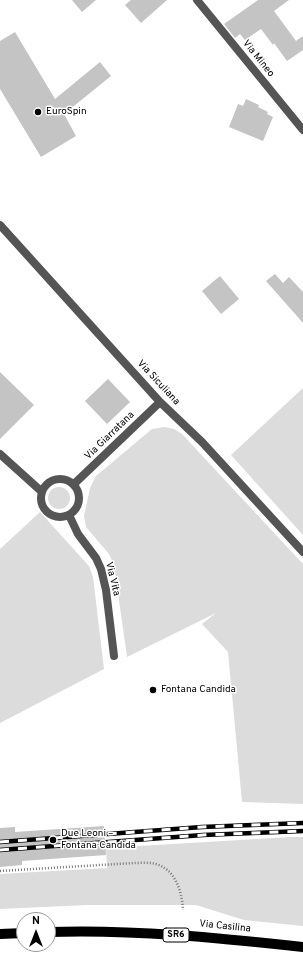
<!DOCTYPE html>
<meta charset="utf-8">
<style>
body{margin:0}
#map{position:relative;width:303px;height:968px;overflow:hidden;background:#fff;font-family:Overpass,sans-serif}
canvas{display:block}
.north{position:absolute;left:16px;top:912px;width:40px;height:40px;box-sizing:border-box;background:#fff;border:1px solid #999;border-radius:50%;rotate:0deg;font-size:11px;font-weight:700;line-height:16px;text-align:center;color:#000}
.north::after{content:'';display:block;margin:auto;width:14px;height:18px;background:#000;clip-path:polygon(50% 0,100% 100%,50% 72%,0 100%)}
</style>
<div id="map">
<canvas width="303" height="968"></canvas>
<div class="north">N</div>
</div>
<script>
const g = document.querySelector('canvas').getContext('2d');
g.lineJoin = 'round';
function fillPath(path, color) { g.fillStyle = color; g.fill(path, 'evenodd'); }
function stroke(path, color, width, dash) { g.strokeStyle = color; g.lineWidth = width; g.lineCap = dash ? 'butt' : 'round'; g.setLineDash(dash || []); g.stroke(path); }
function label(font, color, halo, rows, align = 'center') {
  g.font = font + ' Overpass,sans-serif'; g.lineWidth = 3; g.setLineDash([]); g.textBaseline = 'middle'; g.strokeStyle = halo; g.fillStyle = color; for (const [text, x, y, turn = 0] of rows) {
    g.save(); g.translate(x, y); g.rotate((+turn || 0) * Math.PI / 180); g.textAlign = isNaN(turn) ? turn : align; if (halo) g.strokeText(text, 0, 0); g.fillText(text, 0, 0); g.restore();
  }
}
fillPath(new Path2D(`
 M303,388V535L231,455Z
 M164,427L174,429L182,434L303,564V804L242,802L228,652L202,624L216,613L127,657L114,565L109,554L86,527L84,516L90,488L96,476L152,429Z
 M48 498a11 11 0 1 1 22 0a11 11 0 1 1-22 0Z
 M40,512L89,566L93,577L104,669L0,723V549Z
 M290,837H303V926L244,920L196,905H87L0,909V874L107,868L106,848Z`), '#dcdcdc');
fillPath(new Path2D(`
 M72,0H96L82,12Z
 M131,0H167L141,23L125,5Z
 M258,0H289L274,11L296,41L303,36V50L287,61L274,43L273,45L261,29L245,40L240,34L235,38L224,24Z
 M15,32L55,99L100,62L111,76L64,114L76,136L41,157L0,89V41Z
 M246,99L259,105L258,107L268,112L267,114L273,117L263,141L229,127L238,104L243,106Z
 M275,274L283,283L289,277L303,292V323L266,281Z
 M220,276L239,299L221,314L202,291Z
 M0,372L34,405L0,439Z
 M108,379L130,402L107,424L85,401Z
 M104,826L106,855L22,861V865L0,867V828L15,827V832Z`), '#c4c4c4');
stroke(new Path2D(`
 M0,871L134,863C141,863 149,862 156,864C176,870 182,892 183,910`), '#777', 2.5, [1, 2]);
stroke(new Path2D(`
 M197,0L303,130
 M0,225L160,402L202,442L303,552
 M0,454L41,491
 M41 498a19 19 0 1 1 38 0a19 19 0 1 1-38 0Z
 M74,484L160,402
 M69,515L78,534L96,558L101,569L106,590L114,656`), '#555', 8);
stroke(new Path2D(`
 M48,932C133,929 218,938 303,947
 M0,934L24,933`), '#000', 10);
const rail = new Path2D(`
 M0,842L202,827L303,823
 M0,850L203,835L303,831`);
stroke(rail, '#000', 4.5);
stroke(rail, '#fff', 3, [9]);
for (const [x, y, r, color] of [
 [38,112,4,"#000"],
 [153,690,4,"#000"],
 [53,840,4,"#000"]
]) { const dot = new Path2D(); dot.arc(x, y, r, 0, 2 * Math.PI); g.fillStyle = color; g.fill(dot); stroke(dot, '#fff', 1.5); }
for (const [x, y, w] of [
 [176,935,26]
]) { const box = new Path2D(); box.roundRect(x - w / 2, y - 7, w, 14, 3); g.fillStyle = '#fff'; g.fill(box); stroke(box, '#000', 1); }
label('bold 9px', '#000', null, [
 ["SR6",176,935]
]);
label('10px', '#000', '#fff', [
 ["Via Mineo",258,59,51],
 ["Via Siculiana",158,383,47],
 ["Via Giarratana",110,436,-44],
 ["Via Vita",112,579,76],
 ["Via Casilina",225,927,6]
]);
label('10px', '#000', '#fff', [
 ["EuroSpin",46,112],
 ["Fontana Candida",161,690],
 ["Due Leoni –",61,834],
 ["Fontana Candida",61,846]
], 'left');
</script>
